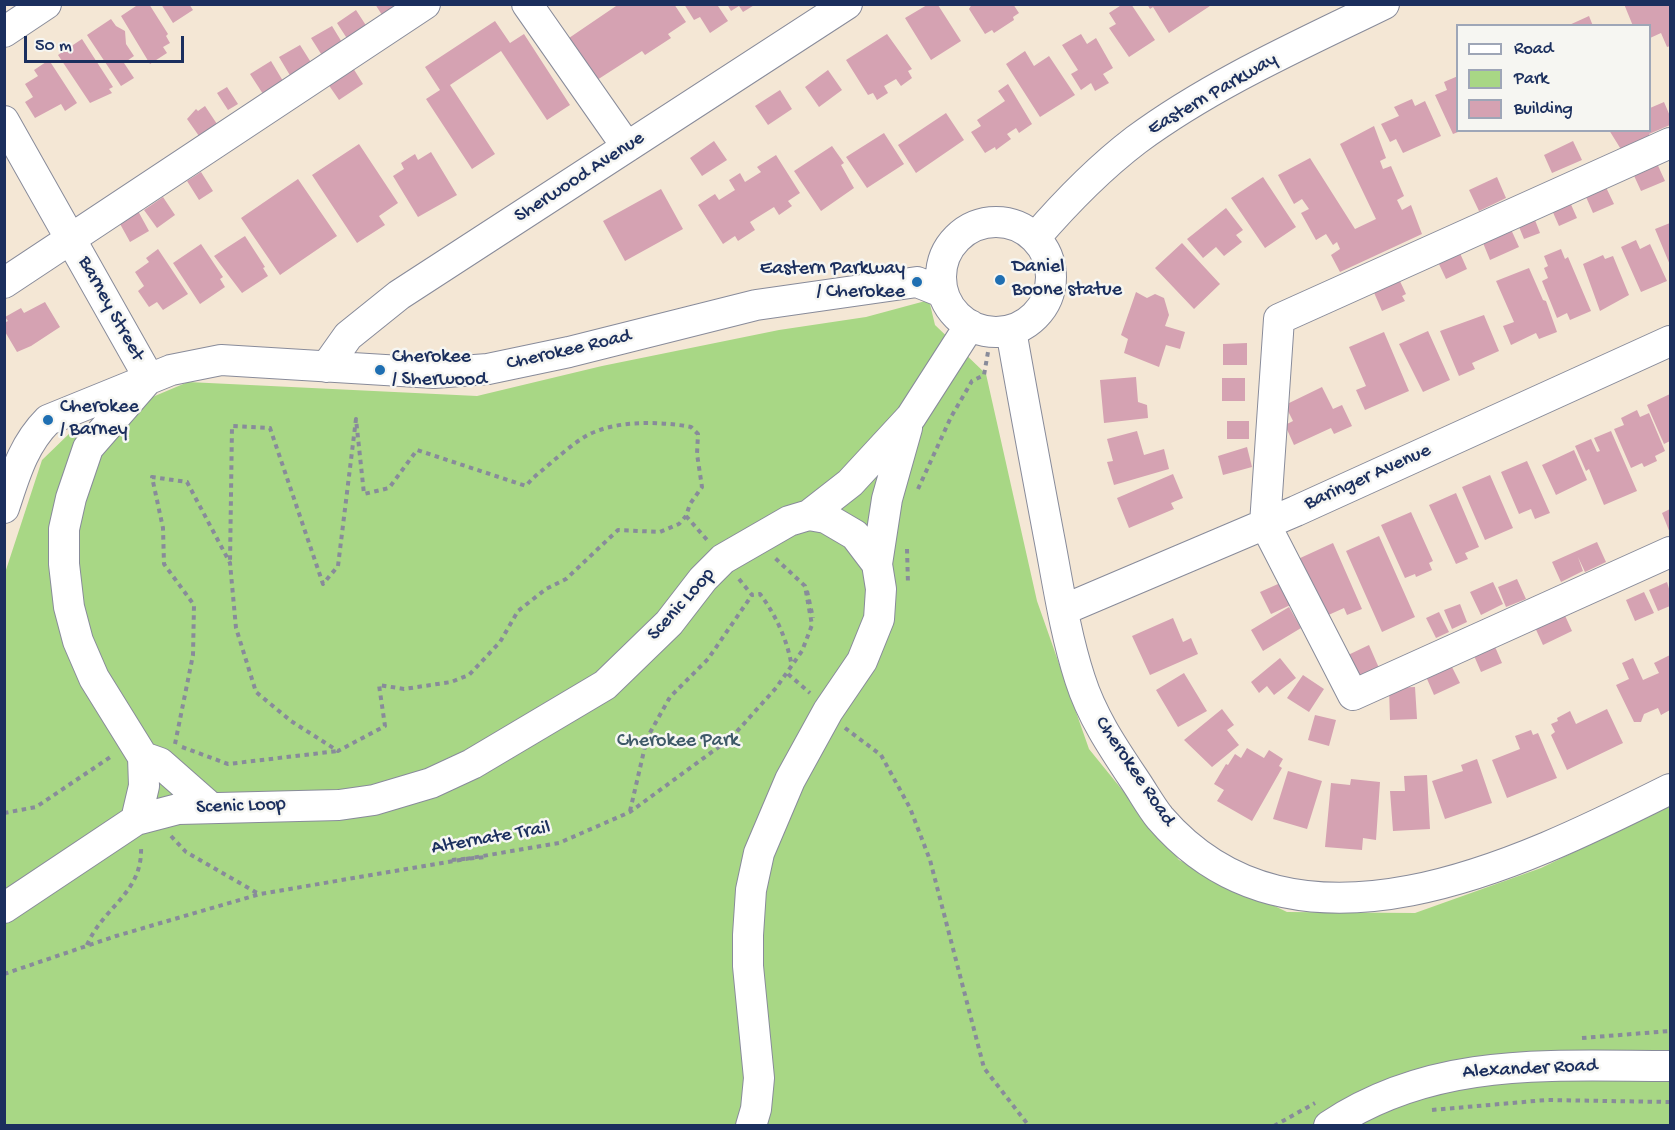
<!DOCTYPE html>
<style>
body{margin:0}
#map{position:relative;width:1675px;height:1130px;overflow:hidden;background:#f4e7d5;font-family:"Gochi Hand",sans-serif}
canvas{display:block}
.frame{position:absolute;inset:0;border:6px solid #1b2f5e;pointer-events:none}
.legend{position:absolute;left:1456px;top:24px;width:195px;height:108px;box-sizing:border-box;background:#f6f6f2;border:2px solid #9ea6b7;margin:0;padding:8px 10px;list-style:none;font-size:18px;color:#1b2f5e}
.legend li{display:flex;align-items:center;gap:12px;height:30px}
.legend b{width:30px;border:2px solid #9ea6b7}
.scale{position:absolute;left:24px;top:36px;width:160px;height:27px;box-sizing:border-box;border:3px solid #1b2f5e;border-top:0;padding-left:8px;font-size:18px;line-height:21px;white-space:nowrap;color:#1b2f5e;-webkit-text-stroke:4px #f6f6f2;paint-order:stroke}
</style>
<div id="map">
<canvas width="1675" height="1130"></canvas>
<div class="frame"></div>
<ul class="legend">
<li><b style="height:8px;background:#fff"></b>Road</li>
<li><b style="height:16px;background:#a8d785"></b>Park</li>
<li><b style="height:16px;background:#d5a2b2"></b>Building</li>
</ul>
<div class="scale">50 m</div>
</div>
<script>
const g = document.querySelector('canvas').getContext('2d');
g.lineJoin = 'round';
function fillPath(path, color) { g.fillStyle = color; g.fill(path, 'evenodd'); }
function stroke(path, color, width, dash) { g.strokeStyle = color; g.lineWidth = width; g.lineCap = dash ? 'butt' : 'round'; g.setLineDash(dash || []); g.stroke(path); }
function label(font, color, halo, rows, align = 'center') {
  g.font = font + ' "Gochi Hand",sans-serif'; g.lineWidth = 5; g.setLineDash([]); g.textBaseline = 'middle'; g.strokeStyle = halo; g.fillStyle = color; for (const [text, x, y, turn = 0] of rows) {
    g.save(); g.translate(x, y); g.rotate((+turn || 0) * Math.PI / 180); g.textAlign = isNaN(turn) ? turn : align; if (halo) g.strokeText(text, 0, 0); g.fillText(text, 0, 0); g.restore();
  }
}
fillPath(new Path2D(`
 M929,300L935,325L986,374L1037,601L1089,749L1179,860L1287,912L1415,913L1541,868L1670,806V1125H5L4,576L42,460L72,431L188,382L477,396L602,366L779,330L866,317Z`), '#a8d785');
fillPath(new Path2D(`
 M139,4H149L168,34L166,36L170,43L163,47L167,53L150,64L121,16Z
 M161,4H189L193,10L173,23Z
 M375,4H393L395,7L382,15Z
 M619,4H674L686,22L668,34L671,38L645,55L642,51L597,80L569,38Z
 M684,4H721L718,6L728,21L710,33L700,17L694,20Z
 M727,4H756L743,12L739,6L731,11Z
 M972,4H1013L1019,13L1013,17L1014,20L994,33L992,30L985,34L969,9Z
 M1123,4H1131L1155,40L1129,57L1109,28L1116,24L1109,13Z
 M1147,4H1213L1169,33L1153,7L1150,9Z
 M1624,4H1669L1670,46L1667,47L1661,33L1650,38V26H1633Z
 M927,5H938L961,41L931,60L905,18Z
 M356,10L367,27L348,40L337,23Z
 M1589,16L1593,26H1567Z
 M111,19L116,26L125,31L126,44L134,56L124,63L134,78L121,86L87,35Z
 M495,21L510,43L524,34L570,105L547,120L501,51L450,85L495,154L472,169L426,99L440,90L425,67Z
 M332,26L343,44L323,57L311,38Z
 M887,34L912,69L908,71L912,78L901,86L896,79L884,86L888,93L877,100L873,93L868,95L846,60Z
 M1081,34L1087,44L1096,38L1113,68L1103,74L1109,83L1095,91L1091,83L1081,90L1071,74L1078,70L1062,45Z
 M82,39L113,87L109,89L112,93L90,103L58,55Z
 M300,45L312,64L291,77L279,57Z
 M1025,51L1034,66L1049,56L1075,95L1040,117L1006,64Z
 M49,60L77,103L65,111L61,104L35,118L25,102L33,97L25,84L38,76L34,70Z
 M271,61L283,81L263,94L250,74Z
 M353,68L363,84L339,100L328,84Z
 M828,70L842,90L819,107L805,87Z
 M1458,76V132L1453,134L1435,95L1447,90L1444,82Z
 M1008,84L1032,124L1019,133L1016,128L1007,134L1011,139L1000,147L996,150L995,147L985,153L971,132L981,126L977,120L1005,101L998,91Z
 M227,87L238,104L228,110L217,93Z
 M780,90L792,109L768,125L755,106Z
 M1412,99L1415,106L1425,101L1441,136L1403,153L1396,139L1390,142L1381,124L1399,116L1394,107Z
 M1664,102L1670,116V125L1649,134L1651,138L1622,151L1609,130H1650V108Z
 M205,106L217,124L199,136L187,119L196,109L198,111Z
 M946,113L964,140L916,173L898,145Z
 M1374,126L1386,158L1380,161L1383,169L1391,166L1404,196L1397,200L1402,210L1411,205L1422,234L1340,272L1331,255L1340,249L1337,242L1333,245L1326,234L1316,240L1301,213L1309,209L1302,199L1294,204L1278,175L1310,158L1355,229L1376,219L1340,144Z
 M884,133L904,164L867,188L846,157Z
 M714,141L727,160L702,176L690,158Z
 M1573,141L1582,160L1552,173L1544,155Z
 M359,144L398,203L379,216L385,225L357,243L312,175Z
 M832,146L844,163L841,165L854,188L821,211L794,171Z
 M431,152L457,195L418,217L393,176L404,169L401,163L415,154L418,160Z
 M776,155L800,193L788,201L792,206L779,215L774,207L750,222L755,230L738,241L735,236L723,244L698,205L715,194L719,200L735,190L729,180L740,173L745,182L761,172L757,167Z
 M1655,159L1665,181L1641,191L1631,169Z
 M201,172L213,191L199,200L187,181Z
 M1263,177L1296,227L1265,248L1231,198Z
 M1497,177L1506,198L1479,211L1469,190Z
 M298,179L337,236L280,275L241,218Z
 M1603,181L1614,204L1593,213L1583,190Z
 M661,189L683,229L625,261L603,221Z
 M163,197L175,215L157,228L144,210Z
 M1569,200L1577,218L1559,226L1551,208Z
 M1226,208L1243,230L1236,235L1242,242L1224,256L1216,247L1203,258L1187,239Z
 M138,211L149,231L130,242L119,222Z
 M1533,215L1540,233L1524,239L1517,222Z
 M1670,223V265L1655,229Z
 M1509,225L1519,247L1490,260L1481,238Z
 M245,236L265,267L263,268L268,276L242,293L214,256Z
 M1636,240L1640,249L1650,244L1667,281L1641,292L1621,247Z
 M1182,243L1220,284L1194,309L1155,268Z
 M201,244L223,277L220,279L225,287L200,304L173,263Z
 M158,249L188,294L163,310L157,302L149,307L138,291L144,286L135,272L149,262L146,258Z
 M1561,249L1565,259L1568,257L1591,311L1570,320L1567,313L1557,318L1542,281L1548,278L1544,268L1548,266L1544,256Z
 M1459,251L1467,269L1446,279L1438,262Z
 M1603,255L1605,259L1613,256L1629,295L1600,311L1583,264Z
 M1529,268L1543,300L1546,301L1557,332L1539,339L1536,333L1511,345L1503,326L1514,322L1496,281Z
 M1398,277L1406,294L1402,296L1405,301L1382,311L1372,288Z
 M1136,292L1147,298L1155,294L1164,298L1169,315L1165,326L1185,332L1180,349L1166,345L1159,367L1124,353L1128,339L1121,335Z
 M45,302L60,327L31,346L17,352L4,330V323L8,321L5,317L21,308L24,313Z
 M1484,315L1499,351L1472,363L1475,369L1459,376L1440,331Z
 M1428,331L1450,380L1423,392L1399,344Z
 M1384,332L1409,391L1365,410L1356,390L1366,386L1349,347Z
 M1247,343V365H1223V344Z
 M1136,377L1138,402L1147,405L1148,418L1104,423L1100,380Z
 M1222,378H1245V401H1222Z
 M1322,387L1333,409L1342,405L1352,426L1334,434L1331,428L1294,445L1285,425L1293,421L1285,405Z
 M1670,394V441L1664,444L1647,405Z
 M1637,410L1640,417L1649,413L1665,451L1655,456L1657,461L1644,467L1642,463L1631,468L1614,429L1624,425L1621,418Z
 M1227,421H1249V439H1227Z
 M1137,431L1144,455L1164,449L1169,469L1114,485L1107,462L1113,461L1107,439Z
 M1611,431L1637,491L1604,505L1589,469L1586,471L1575,446L1591,439L1597,452L1600,451L1594,438Z
 M1247,447L1252,467L1223,475L1218,456Z
 M1574,450L1587,480L1556,495L1542,465Z
 M1527,461L1550,513L1535,519L1531,509L1519,514L1501,472Z
 M1173,474L1183,498L1171,503L1174,509L1129,528L1117,498Z
 M1490,475L1513,528L1485,540L1462,487Z
 M1456,493L1479,547L1465,553L1468,559L1456,564L1429,505Z
 M1670,509V533L1662,513Z
 M1411,512L1433,561L1429,563L1432,570L1416,577L1415,574L1405,578L1381,525Z
 M1379,536L1415,617L1382,632L1346,551Z
 M1597,542L1606,562L1585,572L1578,557L1583,571L1561,582L1552,562Z
 M1333,543L1362,609L1347,615L1344,608L1324,617L1298,559Z
 M1517,579L1526,599L1506,607L1498,587Z
 M1287,580L1297,602L1271,614L1260,592Z
 M1493,582L1503,604L1481,615L1470,592Z
 M1667,582L1670,592V606L1658,611L1649,590Z
 M1644,592L1654,613L1635,621L1626,600Z
 M1460,604L1467,622L1452,629L1444,610Z
 M1289,607L1301,628L1263,651L1251,630Z
 M1562,609L1572,631L1543,645L1533,623Z
 M1439,612L1449,632L1436,638L1426,618Z
 M1173,618L1183,642L1191,638L1198,654L1150,675L1132,636Z
 M1493,642L1502,663L1481,672L1472,651Z
 M1369,645L1379,668L1356,678L1346,656Z
 M1670,655V710L1661,715L1658,708L1644,714L1641,722H1634L1616,685L1629,679L1622,663L1633,658L1643,680L1659,673L1654,663Z
 M1280,658L1296,678L1274,695L1267,686L1259,693L1251,682Z
 M1449,661L1460,683L1434,695L1424,672Z
 M1184,673L1207,711L1178,727L1156,690Z
 M1303,675L1324,689L1309,712L1287,698Z
 M1415,687L1417,719L1390,720L1389,688Z
 M1222,709L1234,725L1227,730L1239,745L1212,767L1184,740Z
 M1607,709L1623,743L1567,770L1551,735L1555,732L1551,724L1558,721L1557,718L1570,711L1576,724Z
 M1315,715L1336,720L1329,746L1308,740Z
 M1531,730L1533,735L1538,733L1557,778L1507,798L1492,760L1520,749L1515,736Z
 M1247,748L1264,758L1269,750L1283,759L1279,766L1282,768L1252,821L1217,801L1224,790L1214,784L1226,764L1228,765L1235,754L1241,758Z
 M1477,759L1492,803L1445,819L1432,781L1463,771L1461,765Z
 M1288,771L1322,781L1307,829L1273,819Z
 M1427,775L1430,829L1393,831L1390,791H1405L1404,776Z
 M1351,779L1380,782L1376,840L1363,838L1362,850L1325,847L1331,783L1350,785Z`), '#d5a2b2');
const minor = new Path2D(`
 M527,4L627,147
 M4,32L46,4
 M4,121L149,378L88,448L71,498L64,529V564L69,607L78,641L94,678L143,757L144,786L136,820
 M1670,143L1279,319L1265,524L1353,695L1670,552
 M941 277a55 55 0 1 1 110 0a55 55 0 1 1-110 0Z
 M1035,238C1066,202 1098,169 1136,140C1212,84 1300,45 1384,4
 M4,283L425,4
 M1011,330C1023,399 1036,468 1049,537C1058,584 1065,633 1080,679C1092,717 1114,749 1136,782C1144,794 1151,807 1160,818C1296,976 1522,863 1670,789
 M326,367L348,336L399,295L847,4
 M4,508C15,475 23,445 48,420L171,370L221,360L434,373L488,369L569,352L756,305L917,282L942,292
 M809,515L850,483L911,417L970,325
 M877,564L887,499L907,428
 M1063,610L1296,511L1670,341
 M143,757L160,763L210,807
 M4,908L136,820L178,809L339,805L374,800L431,783L472,764L605,685L669,623L703,579L723,559L789,521L809,515L826,518L855,535L877,564L881,589L879,619L862,661L828,711L790,780L759,853L751,890L748,935V966L759,1078L756,1109L751,1126
 M1329,1126C1434,1056 1550,1066 1670,1066`);
stroke(minor, '#888b9a', 32);
stroke(new Path2D(`
 M918,489L951,417L972,381L984,375L988,352
 M686,516L708,541
 M907,549L908,584
 M739,579L752,595L760,594C775,614 786,637 791,662
 M807,591L813,618
 M788,674L810,693
 M845,728L881,755L910,808L930,860L984,1068L1029,1126
 M175,744L193,655L194,605L164,564L163,528L152,477L187,482L230,563L236,628L256,692L291,721L338,751L385,726L379,685L404,689L451,682L469,675L500,642L518,611L546,589L566,579L618,530L660,532L679,524L686,516L690,504L702,487L697,454L698,434L691,427C659,421 615,420 586,436C574,443 563,453 553,461C543,470 534,476 526,486L417,450L389,488L364,494L356,419L338,566L323,584L270,428L232,426L230,563
 M182,747L228,764L338,751
 M630,811L647,738L670,697L708,659L752,595
 M4,813L36,807L112,756
 M171,836L186,852L259,894
 M87,945C103,907 143,893 141,847
 M4,974L116,936L260,894L559,843L630,812L731,738L776,688L802,651L812,625L805,586L775,558
 M1582,1038L1670,1031
 M1432,1110L1546,1100L1670,1102
 M1274,1126L1315,1103`), '#888b9a', 4, [4.5, 4.5]);
stroke(minor, '#fff', 30);
stroke(new Path2D(`
 M452,860L487,857`), '#888b9a', 4, [4.5, 4.5]);
for (const [x, y, r, color] of [
 [1000,280,6,"#1f6fb2"],
 [917,282,6,"#1f6fb2"],
 [380,370,6,"#1f6fb2"],
 [48,420,6,"#1f6fb2"]
]) { const dot = new Path2D(); dot.arc(x, y, r, 0, 2 * Math.PI); g.fillStyle = color; g.fill(dot); stroke(dot, '#f6f6f2', 2); }
label('20px', '#1b2f5e', '#f6f6f2', [
 ["Eastern Parkway",1213,95,-30],
 ["Sherwood Avenue",580,178,-33],
 ["Barney Street",110,309,61],
 ["Cherokee Road",569,351,-13],
 ["Baringer Avenue",1368,478,-24],
 ["Scenic Loop",682,605,-48],
 ["Cherokee Road",1134,772,56],
 ["Scenic Loop",241,807,-2],
 ["Alternate Trail",491,839,-10],
 ["Alexander Road",1530,1070,-3]
]);
label('20px', '#1b2f5e', '#f6f6f2', [
 ["Daniel",1012,268],
 ["Boone statue",1012,291],
 ["Eastern Parkway",905,270,"right"],
 ["/ Cherokee",905,293,"right"],
 ["Cherokee",392,358],
 ["/ Sherwood",392,381],
 ["Cherokee",60,408],
 ["/ Barney",60,431]
], 'left');
label('20px', '#3e5968', '#f6f6f2', [
 ["Cherokee Park",678,742]
]);
</script>
